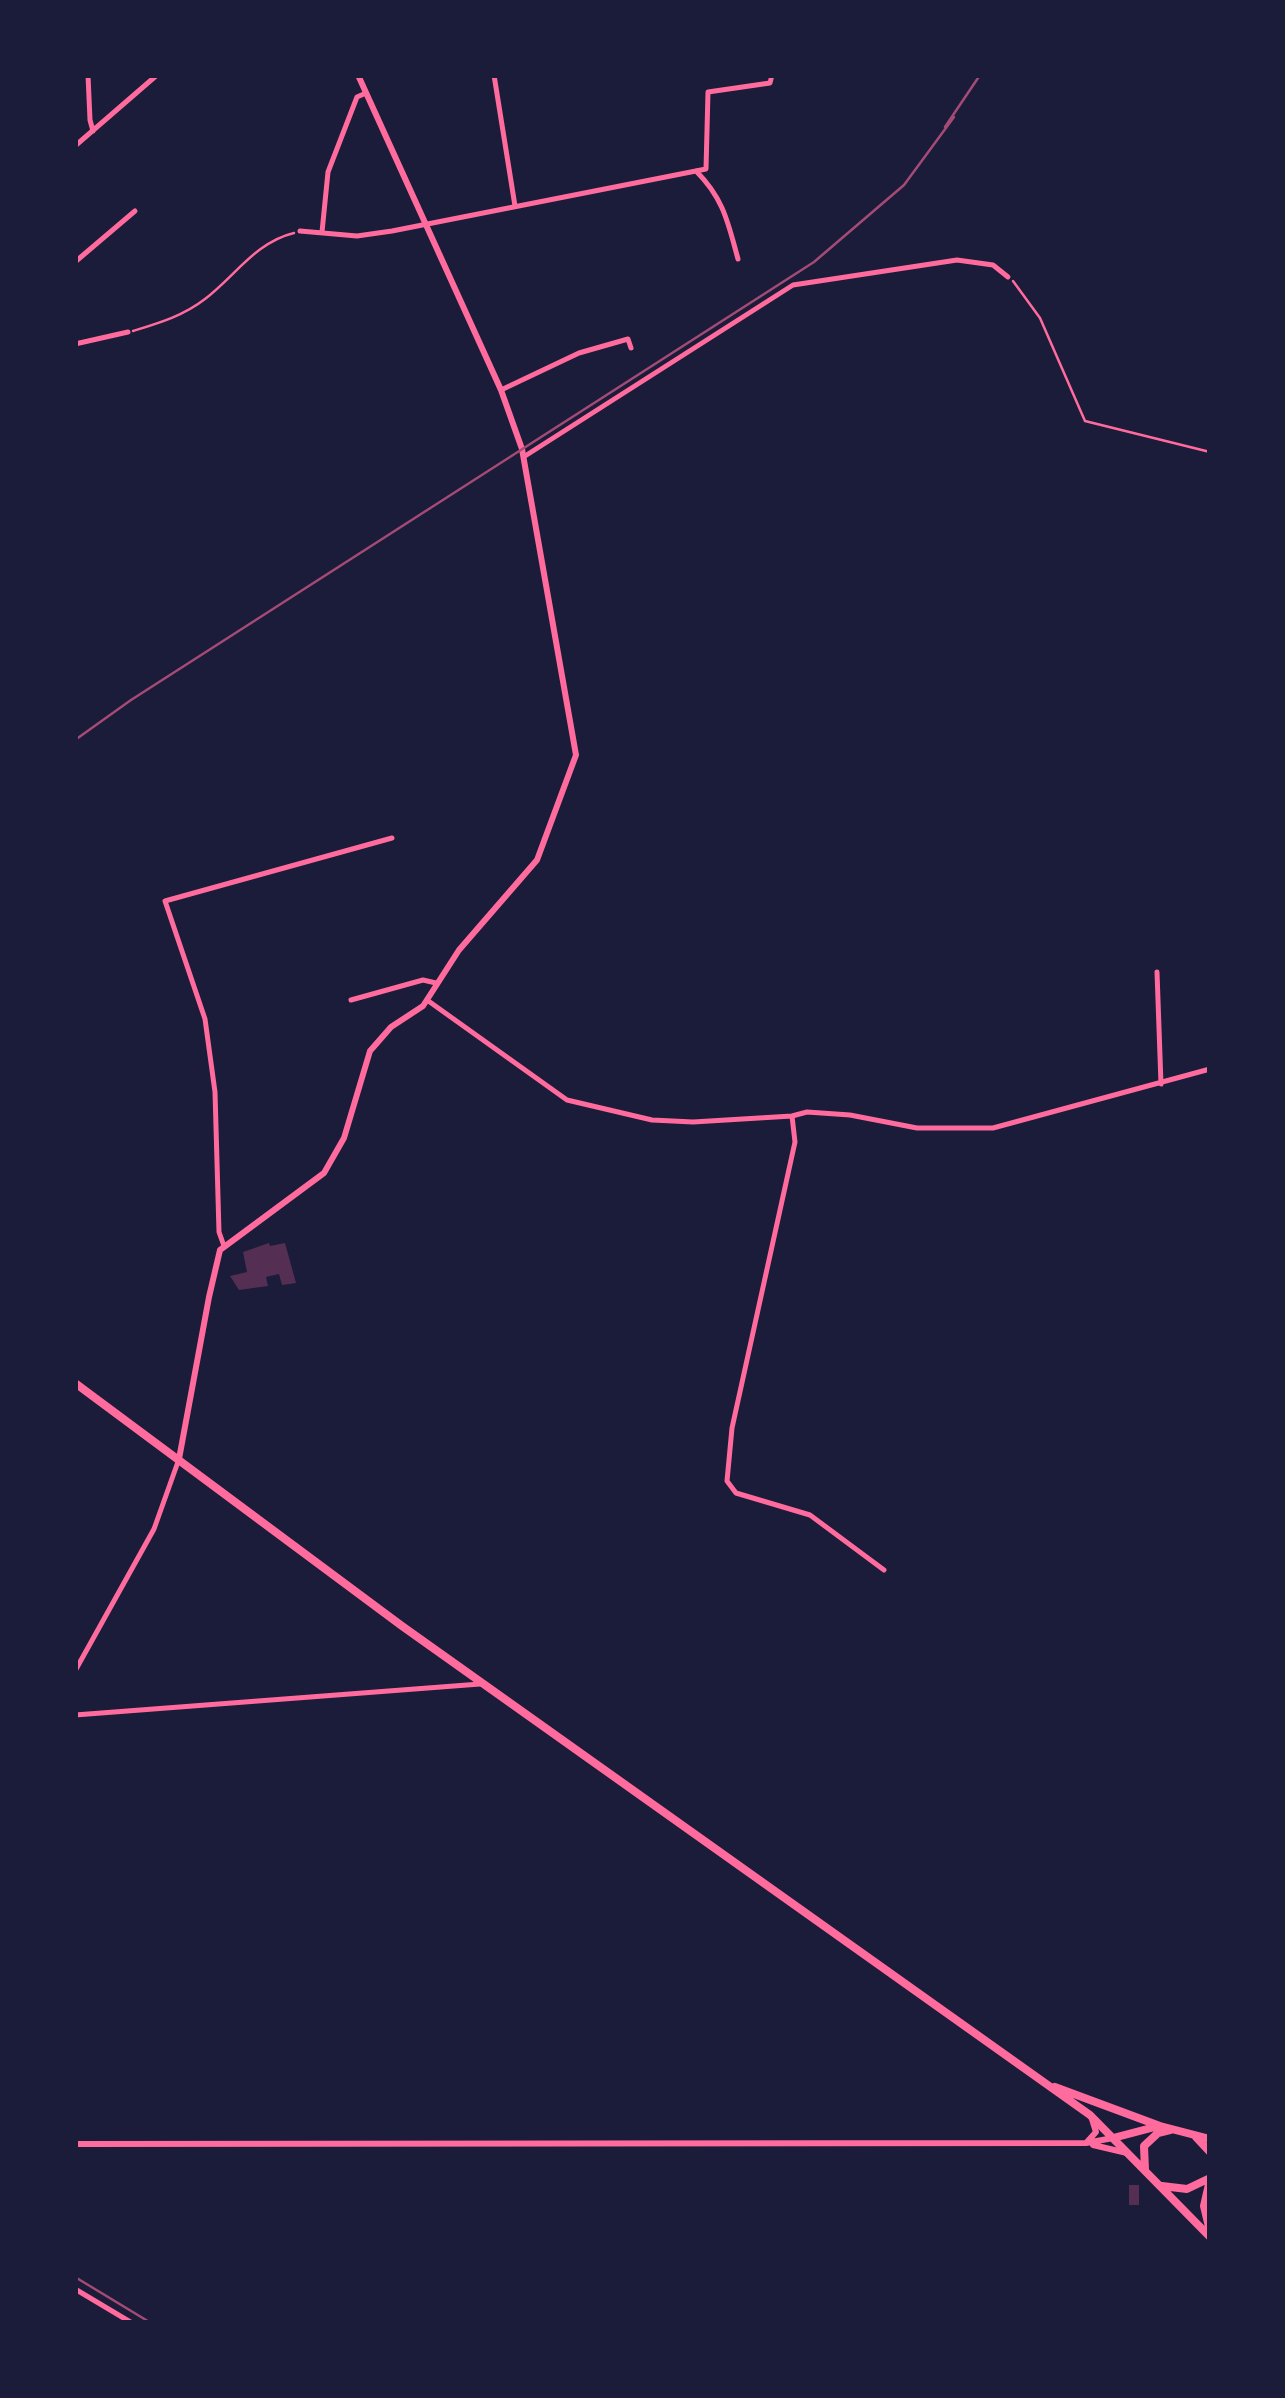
<!DOCTYPE html>
<style>
body{margin:0}
#map{position:relative;width:1285px;height:2398px;overflow:hidden;background:#1b1b3a;font-family:"Open Sans",sans-serif}
canvas{display:block}
.frame{position:absolute;inset:0;border:78px solid #1b1b3a;pointer-events:none}
</style>
<div id="map">
<canvas width="1285" height="2398"></canvas>
<div class="frame"></div>
</div>
<script>
const g = document.querySelector('canvas').getContext('2d');
g.lineJoin = 'round';
function fillPath(path, color) { g.fillStyle = color; g.fill(path, 'evenodd'); }
function stroke(path, color, width, dash) { g.strokeStyle = color; g.lineWidth = width; g.lineCap = dash ? 'butt' : 'round'; g.setLineDash(dash || []); g.stroke(path); }
fillPath(new Path2D(`
 M269,1243L270,1246L285,1243L296,1283L282,1285L279,1274L266,1277L268,1286L239,1290L230,1276L247,1272L243,1252Z
 M1129,2185H1139V2205H1129Z`), '#542f53');
stroke(new Path2D(`
 M1013,281L1040,318L1085,421L1210,452
 M133,331C159,323 183,316 205,299C235,276 256,242 294,233`), '#ff6b9d', 2.5);
stroke(new Path2D(`
 M88,75L90,120L93,131
 M494,75L515,206
 M75,146L157,75
 M696,171C724,199 728,223 738,259
 M300,231L357,236L392,231L706,169L708,92L770,83L772,75
 M322,232L328,172L357,97L366,93
 M75,262L135,211
 M75,344L128,332
 M501,390L579,353L628,339L631,348
 M525,456L793,285L957,260L993,265L1008,277
 M1157,972L1161,1084
 M351,1000L423,980L436,983
 M427,1000L567,1100L652,1120L693,1122L792,1116L807,1112L850,1115L917,1128H993L1210,1069
 M792,1116L795,1142L732,1428L727,1481L736,1493L810,1515L884,1570
 M224,1246L219,1232L215,1092L205,1019L165,901L392,838
 M75,1671L154,1529L179,1459
 M75,1715L480,1684
 M75,2289L132,2323`), '#ff6b9d', 5);
stroke(new Path2D(`
 M179,1459L209,1297L220,1250L324,1173L344,1138L370,1051L391,1027L423,1006L459,950L537,860L576,755L522,449L501,390L358,75
 M1087,2142L1096,2132L1092,2119
 M75,2144L1086,2143L1113,2138
 M1093,2145L1127,2153`), '#ff6b9d', 6);
stroke(new Path2D(`
 M75,1383L402,1626L1090,2115L1210,2237
 M1055,2087L1160,2126L1210,2139
 M1196,2137L1210,2152
 M1113,2138L1155,2127
 M1145,2170L1144,2146L1158,2133L1170,2130
 M1210,2180L1204,2206L1210,2231
 M1162,2186L1187,2189L1210,2178`), '#ff6b9d', 8);
stroke(new Path2D(`
 M945,127L980,75
 M75,740L131,700L814,262L904,185L954,117
 M75,2277L151,2323`), '#a44b75', 2.5);
</script>
